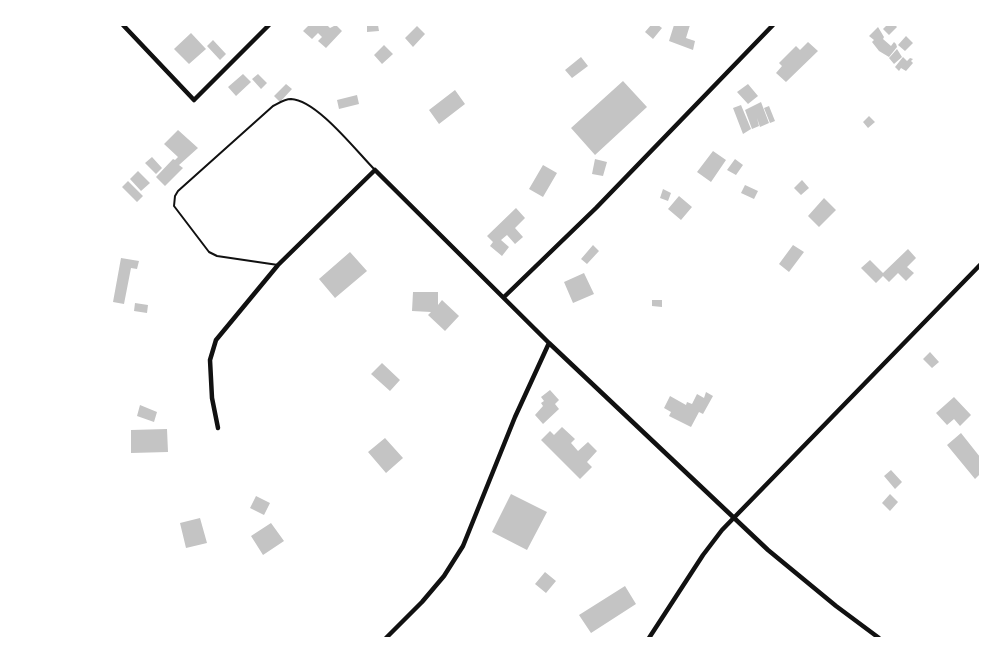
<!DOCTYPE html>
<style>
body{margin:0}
#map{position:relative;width:1005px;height:663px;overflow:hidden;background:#fff;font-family:Quicksand,sans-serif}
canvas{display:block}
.frame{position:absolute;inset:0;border:26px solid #fff;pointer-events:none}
</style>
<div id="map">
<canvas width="1005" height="663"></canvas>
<div class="frame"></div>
</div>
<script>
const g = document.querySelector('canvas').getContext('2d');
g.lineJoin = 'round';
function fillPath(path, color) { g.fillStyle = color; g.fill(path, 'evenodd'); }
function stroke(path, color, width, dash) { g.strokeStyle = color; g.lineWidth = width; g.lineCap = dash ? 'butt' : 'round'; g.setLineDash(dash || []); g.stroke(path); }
fillPath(new Path2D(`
 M309,25H327L330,28L336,25L342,31L326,48L318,41L322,37L318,33L312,39L303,31Z
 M367,25H378L379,31L367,32Z
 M651,25H658L662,28L653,39L645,32Z
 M674,25H690L686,38L695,41L693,50L669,41Z
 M887,25H895L897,27L889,35L883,29Z
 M417,26L425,34L413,47L405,38Z
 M878,27L884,37L883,39L891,46L894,42L896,44L897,47L889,57L879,51L872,42L874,40L869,36Z
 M191,33L206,49L189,64L174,49Z
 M906,36L913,43L905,51L898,45Z
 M213,40L226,54L220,60L207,46Z
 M808,42L818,51L786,82L776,73L782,66L779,63L796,46L800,50Z
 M384,45L393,54L382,64L374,55Z
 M897,49L902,57L894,64L889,58Z
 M581,57L588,66L572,78L565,70Z
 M903,57L907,61L910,58L913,59L911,61L913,63L906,71L901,68L899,71L895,67Z
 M243,74L251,82L236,96L228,87Z
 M258,74L267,83L261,89L252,79Z
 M623,81L647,107L595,155L571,128Z
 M286,84L292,89L280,102L274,96Z
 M748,84L758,96L748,104L737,92Z
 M455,90L465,104L439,124L429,110Z
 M357,95L359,104L339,109L337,100Z
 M761,102L769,123L760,127L757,118L759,126L752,129L745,110Z
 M741,105L751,129L743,134L733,108Z
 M769,106L775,121L770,123L764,108Z
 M869,116L875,122L868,128L863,122Z
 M178,130L198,148L179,165L183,168L165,186L156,177L173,159L175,160L178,157L164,144Z
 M713,151L726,160L711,182L697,172Z
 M152,157L162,168L156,174L145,163Z
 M595,159L607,162L603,176L592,174Z
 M735,159L743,165L736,175L727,170Z
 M543,165L557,173L543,197L529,189Z
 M138,171L150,183L141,191L130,179Z
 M802,180L809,188L801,195L794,188Z
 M128,181L143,196L137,202L122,187Z
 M745,185L758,191L754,199L741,193Z
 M663,189L671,193L668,201L660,198Z
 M679,196L692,207L681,220L668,209Z
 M824,198L836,210L819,227L808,216Z
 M516,208L525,218L515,228L523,237L515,244L507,235L501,240L509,247L502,256L490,246L493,242L487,236Z
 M593,245L599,251L587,264L581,259Z
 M793,245L804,252L789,272L779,264Z
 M908,249L916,258L907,267L914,273L906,281L898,273L889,282L883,276L876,283L861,268L870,260L883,273Z
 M350,252L367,271L335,298L319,279Z
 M121,258L139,261L137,269L131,268L124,304L113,302Z
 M584,273L594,294L573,303L564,282Z
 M413,292H438V305L442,300L459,316L445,331L428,315L431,312L412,311Z
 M652,300H662V307L652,306Z
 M135,303L148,305L147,313L134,311Z
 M930,352L939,362L932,368L923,359Z
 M382,363L400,380L390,391L371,374Z
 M550,390L559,400L555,404L559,409L543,424L535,415L543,406L541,403L544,401L541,397Z
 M706,392L713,396L703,414L699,412L691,427L669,416L671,412L664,408L670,396L686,405L687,402L692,404L697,394L704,398Z
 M954,397L971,415L960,426L954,419L947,425L936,413Z
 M140,405L157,412L154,422L137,416Z
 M562,427L575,439L571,443L578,451L588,442L597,451L587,462L592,467L580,479L541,440L550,431L554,435Z
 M167,429L168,452L131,453V430Z
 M961,433L980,457V474L975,479L947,445Z
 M385,438L403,458L386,473L368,452Z
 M891,470L902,482L895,489L884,476Z
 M511,494L547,512L527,550L492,532Z
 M890,494L898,502L890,511L882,503Z
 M256,496L270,503L264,515L250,508Z
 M200,518L207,543L186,548L180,523Z
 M271,523L284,541L263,555L251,536Z
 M545,572L556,581L546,593L535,584Z
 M625,586L636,604L591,633L579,615Z`), '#c4c4c4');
stroke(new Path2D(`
 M278,265L217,256L209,252L174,206L175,196L178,191L273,106C279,103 284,99 291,99C317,100 357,152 375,170`), '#111', 2);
stroke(new Path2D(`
 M123,25L194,100L269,25
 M504,297L596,208L773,25
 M218,428L212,398L210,360L216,340L278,265L375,170L549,343L768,550L836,606L879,638
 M386,638L422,602L444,576L463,546L515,417L549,343
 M649,638L703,555L722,530L980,265`), '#111', 4.5);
</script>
